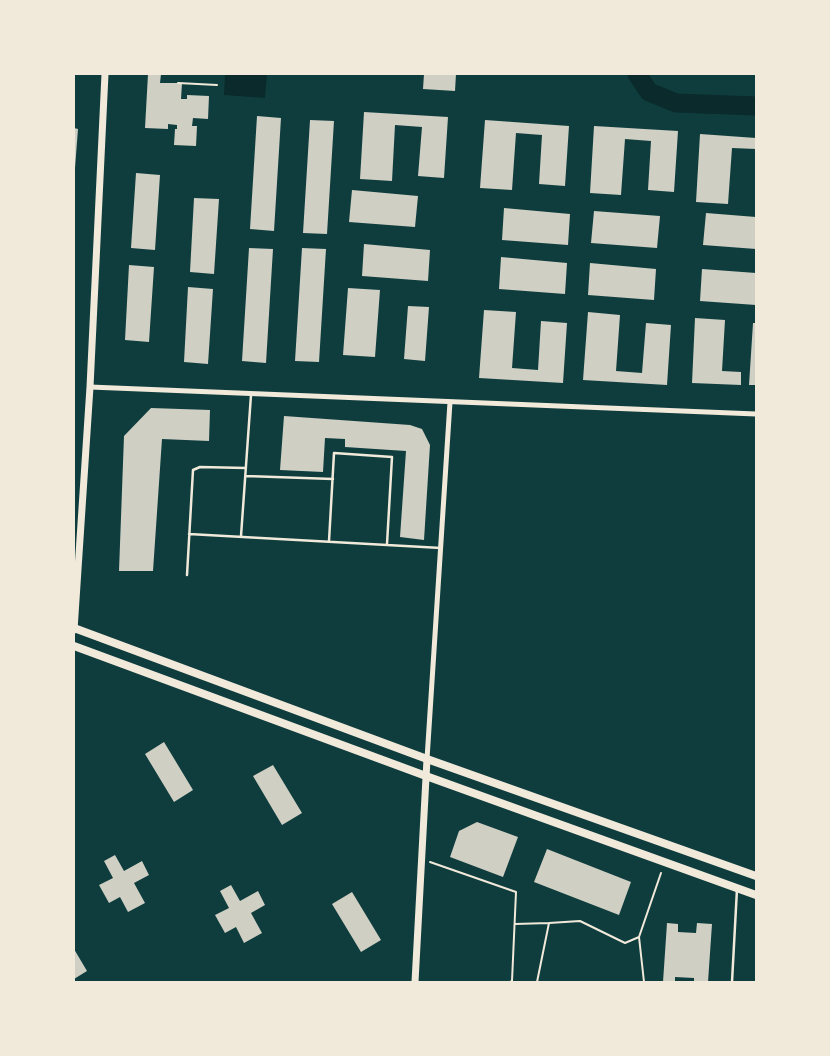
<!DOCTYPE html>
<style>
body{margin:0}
#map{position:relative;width:830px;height:1056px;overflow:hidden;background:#0f3d3e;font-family:Ubuntu,sans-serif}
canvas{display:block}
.frame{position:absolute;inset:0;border:75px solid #f1e9da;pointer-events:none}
</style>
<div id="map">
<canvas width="830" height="1056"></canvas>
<div class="frame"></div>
</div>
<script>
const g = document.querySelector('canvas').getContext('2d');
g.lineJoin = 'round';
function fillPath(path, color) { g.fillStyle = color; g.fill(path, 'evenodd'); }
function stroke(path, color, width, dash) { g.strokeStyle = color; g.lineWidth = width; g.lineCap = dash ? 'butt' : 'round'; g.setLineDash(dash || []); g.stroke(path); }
fillPath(new Path2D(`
 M225,74H267L265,98L224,95Z`), '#0a2a2b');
stroke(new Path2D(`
 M637,74L649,92L676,103L756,106`), '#0a2a2b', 19);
fillPath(new Path2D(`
 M148,74H161L160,83H182L181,99H187V95L209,96L208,119L193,118L192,126H197L196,146L174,145L175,129H177V125L168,124V129L145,128Z
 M424,74H456L455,91L423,89Z
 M364,112L448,117L444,178L418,176L422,127L395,125L392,181L360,179Z
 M257,116L281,118L274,231L250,229Z
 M310,120L334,121L327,234L303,233Z
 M485,120L569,126L565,186L539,184L542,135L516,133L512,190L480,188Z
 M594,126L678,131L674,192L648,190L651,141L625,139L621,195L590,193Z
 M74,128L78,129L75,168H74Z
 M700,134L756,138V149L732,148L728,204L696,202Z
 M136,173L160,175L155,250L131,248Z
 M352,190L418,196L415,227L349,222Z
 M194,198L219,199L214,274L190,272Z
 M504,208L570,214L568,245L502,240Z
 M594,211L660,216L657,248L591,243Z
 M706,213L756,217V249L703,245Z
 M364,244L430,250L428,281L362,276Z
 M249,248L273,249L266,363L242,361Z
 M302,248L326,249L319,362L295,361Z
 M501,257L567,263L565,294L499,289Z
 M590,263L656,269L654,300L588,295Z
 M129,265L154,267L149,342L125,340Z
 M702,269L756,273V305L700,301Z
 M188,287L213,289L208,364L184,362Z
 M348,288L380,290L375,357L343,355Z
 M408,306L429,307L425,361L404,359Z
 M484,310L516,312L512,368L538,370L541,321L567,323L563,383L479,378Z
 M588,312L620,315L616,371L642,373L646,323L671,325L667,385L583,380Z
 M695,318L725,320L722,371L741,372V385L692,383Z
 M753,323H756V385H749Z
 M151,408L210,410L209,441L162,439L153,571H119L124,436Z
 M284,416L410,425L422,429L430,445L424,540L400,537L406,451L345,447V439L325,438L323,472L280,470Z
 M164,742L193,790L174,802L145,754Z
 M273,765L302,813L282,825L253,776Z
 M477,822L518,837L503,877L450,857L459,831Z
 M547,849L631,882L619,915L534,882Z
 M115,855L124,871L142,861L149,875L134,883L145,903L128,912L120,897L109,903L99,885L113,878L104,861Z
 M231,885L240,901L258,891L265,905L251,913L262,933L244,943L236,927L225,933L215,915L229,908L220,891Z
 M352,892L381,940L361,952L332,904Z
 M667,923L678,924V932L696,933L697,923L712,924L708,982H694V978L675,977V982H663Z
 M74,949L87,971L74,979Z`), '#cfcfc3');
stroke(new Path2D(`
 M178,83L217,85
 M430,862L516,892L512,981L510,982
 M515,924L549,923
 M537,982L549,923L580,921L625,943L639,937
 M644,982L639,937L661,873`), '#f1e9da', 2);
stroke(new Path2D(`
 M246,476L333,479
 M189,534L441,548
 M241,536L251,395
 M329,541L334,453L392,457L387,544
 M187,575L193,470L200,467L246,468
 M732,982L737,889`), '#f1e9da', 2.5);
stroke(new Path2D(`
 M90,387L756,414
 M427,759L450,402`), '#f1e9da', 5);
stroke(new Path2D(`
 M74,630L90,387L105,74
 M415,982L427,759`), '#f1e9da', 7);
stroke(new Path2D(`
 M74,628L427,759L756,876
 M74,646L426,776L756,895`), '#f1e9da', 8);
</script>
